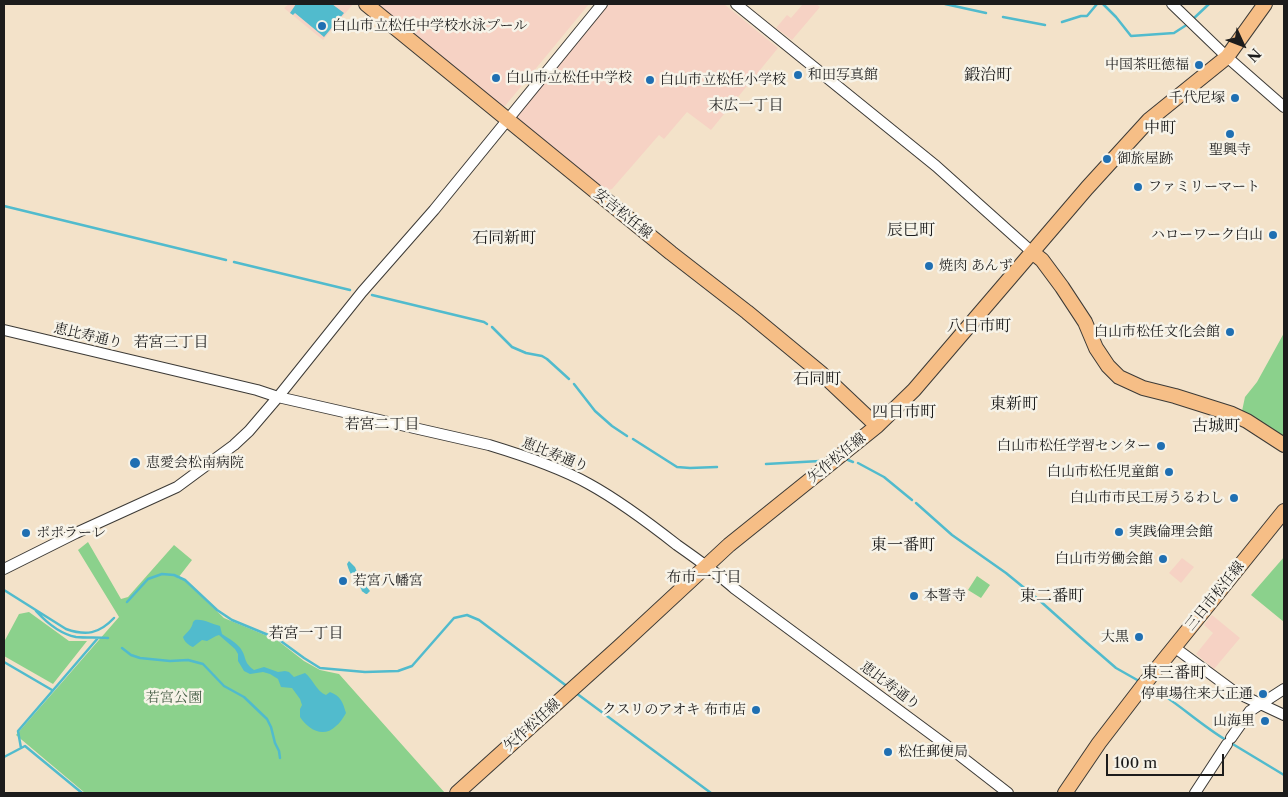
<!DOCTYPE html>
<meta charset="utf-8">
<style>
body{margin:0}
#map{position:relative;width:1288px;height:797px;overflow:hidden;background:#f3e2c9;font-family:"Libre Caslon Text",serif}
canvas{display:block}
.frame{position:absolute;inset:0;border:5px solid #1c1c1c;pointer-events:none}
.north{position:absolute;left:1218px;top:20px;width:50px;height:50px;-webkit-text-stroke:4px #f7f3e8;paint-order:stroke;rotate:133deg;font-size:14px;font-weight:700;line-height:20px;text-align:center;color:#1c1c1c}
.north::after{content:'';display:block;margin:auto;width:18px;height:22px;background:#1c1c1c;clip-path:polygon(50% 0,100% 100%,50% 72%,0 100%)}
.scale{position:absolute;left:1106px;top:754px;width:118px;height:22px;box-sizing:border-box;border:2px solid #1c1c1c;border-top:0;padding-left:6px;font-size:15px;line-height:18px;white-space:nowrap;color:#1c1c1c;-webkit-text-stroke:4px #f7f3e8;paint-order:stroke}
</style>
<div id="map">
<canvas width="1288" height="797"></canvas>
<div class="frame"></div>
<div class="north">N</div>
<div class="scale">100 m</div>
</div>
<script>
const g = document.querySelector('canvas').getContext('2d');
g.lineJoin = 'round';
function fillPath(path, color) { g.fillStyle = color; g.fill(path, 'evenodd'); }
function stroke(path, color, width, dash) { g.strokeStyle = color; g.lineWidth = width; g.lineCap = dash ? 'butt' : 'round'; g.setLineDash(dash || []); g.stroke(path); }
function label(font, color, halo, rows, align = 'center') {
  g.font = font + ' "Libre Caslon Text","Noto Serif JP",serif'; g.lineWidth = 5; g.setLineDash([]); g.textBaseline = 'middle'; g.strokeStyle = halo; g.fillStyle = color; for (const [text, x, y, turn = 0] of rows) {
    g.save(); g.translate(x, y); g.rotate((+turn || 0) * Math.PI / 180); g.textAlign = isNaN(turn) ? turn : align; if (halo) g.strokeText(text, 0, 0); g.fillText(text, 0, 0); g.restore();
  }
}
fillPath(new Path2D(`
 M289,4H353L323,40L284,8Z
 M374,4H589L505,106H498Z
 M609,4H724L778,48L711,130L687,112L664,139L659,135L612,189L603,191L517,122V116Z
 M803,4H816L820,7L792,40L776,28L787,15L791,18Z
 M1182,558L1194,567L1181,583L1169,573Z
 M1212,615L1240,638L1214,669L1196,654L1213,633L1204,625Z`), '#f6d2c4');
fillPath(new Path2D(`
 M1284,333V438L1242,411L1245,397L1257,382Z
 M88,542L121,599L128,597L174,545L192,560L178,578L184,580L224,618L277,640L304,661L320,670L339,674L445,793H85L16,735L119,617L78,550Z
 M1284,557V622L1251,595Z
 M977,576L990,585L981,598L968,590Z
 M29,612L69,641H87L53,684L4,656V642L19,614Z`), '#8bd18c');
fillPath(new Path2D(`
 M296,4H332L344,13L324,37L295,13L293,15L290,13Z
 M349,561L355,567L359,577L370,591L367,594H366C359,589 364,594 360,587C355,578 350,576 347,564Z
 M195,620C205,619 211,624 220,626L222,634C229,639 236,642 241,649C247,658 243,662 254,670L264,667L278,672L285,671L289,672L294,677L305,673C313,679 316,691 326,695L330,692C341,696 343,703 346,713C343,718 340,723 336,726C323,739 308,729 300,717V709L302,705L300,699L292,688L281,687L278,679L270,674L263,672L250,674L244,671L238,661V654L235,649L219,635L216,636L207,641L202,640L193,647C188,645 184,641 183,637C187,632 192,629 193,622Z`), '#51bbcd');
stroke(new Path2D(`
 M945,4L986,13
 M1103,4L1116,17L1131,36L1174,33L1188,24
 M1003,17L1045,25
 M1192,20L1209,4
 M1062,22L1081,16H1087L1097,4
 M4,206L226,260
 M234,262L350,290
 M372,295L484,322L487,324
 M492,327L512,347L526,353L542,356L547,359L569,379
 M574,384L595,411L612,426L627,436
 M633,439L677,467L690,468L717,467
 M848,460L853,462
 M858,463L884,477L912,500
 M766,464L820,461
 M916,503L952,535L1006,573L1039,600L1086,642L1116,668L1139,681
 M4,590L66,629C86,636 99,634 114,618
 M127,602L148,579L162,574L174,575L185,580L217,610L232,620L278,639L304,658L320,668L365,672L398,671L412,666L454,618L467,615L479,620L568,687
 M36,611C47,623 60,634 76,637C87,638 98,637 108,638
 M122,648L131,655L140,658L170,661L188,660L203,664L224,686L244,697L267,719L271,727L275,743L279,751L280,758
 M4,662L52,690
 M1149,686C1176,701 1199,724 1226,740
 M576,693L711,793
 M1231,743L1284,775
 M21,748L18,731L98,638
 M4,757L25,746L82,793`), '#51bbcd', 2.5);
const minor = new Path2D(`
 M736,4L936,166L1032,252
 M1172,4L1227,57L1284,107
 M4,330L257,390L278,397L489,445C522,455 559,467 589,484C620,501 649,523 677,545C697,559 717,573 735,589L954,751L1008,793
 M4,569L76,533L177,487L234,445L249,431L278,397L362,292L434,210L602,4
 M1174,647L1235,692L1284,715
 M1231,738L1250,711L1284,689
 M1195,793L1227,744`);
const major = new Path2D(`
 M366,4L671,253L747,312L822,374L877,426
 M1032,252L1042,260L1062,287L1085,322L1096,348L1108,366L1119,377L1143,388L1175,396L1232,414L1247,421L1284,445
 M457,793L619,647L729,545L877,426L914,390L1087,188L1149,120L1227,57L1265,4
 M1065,793L1099,743L1142,687L1284,511`);
stroke(minor, '#3c3a36', 12);
stroke(major, '#3c3a36', 16);
stroke(minor, '#fff', 10);
stroke(major, '#f6be86', 14);
for (const [x, y, r, color] of [
 [322,26,5,"#1f6fb2"],
 [1199,65,5,"#1f6fb2"],
 [798,75,5,"#1f6fb2"],
 [496,78,5,"#1f6fb2"],
 [650,80,5,"#1f6fb2"],
 [1235,98,5,"#1f6fb2"],
 [1230,134,5,"#1f6fb2"],
 [1107,159,5,"#1f6fb2"],
 [1138,187,5,"#1f6fb2"],
 [1273,235,5,"#1f6fb2"],
 [929,266,5,"#1f6fb2"],
 [1230,332,5,"#1f6fb2"],
 [1161,446,5,"#1f6fb2"],
 [135,463,6,"#1f6fb2"],
 [1169,472,5,"#1f6fb2"],
 [1234,498,5,"#1f6fb2"],
 [1119,532,5,"#1f6fb2"],
 [26,533,5,"#1f6fb2"],
 [1163,559,5,"#1f6fb2"],
 [343,581,5,"#1f6fb2"],
 [914,596,5,"#1f6fb2"],
 [1139,637,5,"#1f6fb2"],
 [1263,694,5,"#1f6fb2"],
 [756,710,5,"#1f6fb2"],
 [1265,721,5,"#1f6fb2"],
 [888,752,5,"#1f6fb2"]
]) { const dot = new Path2D(); dot.arc(x, y, r, 0, 2 * Math.PI); g.fillStyle = color; g.fill(dot); stroke(dot, '#f7f3e8', 2); }
label('14px', '#1c1c1c', '#f7f3e8', [
 ["白山市立松任中学校水泳プール",332,26],
 ["中国茶旺徳福",1189,65,"right"],
 ["和田写真館",808,75],
 ["白山市立松任中学校",506,78],
 ["白山市立松任小学校",660,80],
 ["千代尼塚",1225,98,"right"],
 ["聖興寺",1230,150,"center"],
 ["御旅屋跡",1117,159],
 ["ファミリーマート",1148,187],
 ["ハローワーク白山",1263,235,"right"],
 ["焼肉 あんず",939,266],
 ["白山市松任文化会館",1220,332,"right"],
 ["白山市松任学習センター",1151,446,"right"],
 ["恵愛会松南病院",146,463],
 ["白山市松任児童館",1159,472,"right"],
 ["白山市市民工房うるわし",1224,498,"right"],
 ["実践倫理会館",1129,532],
 ["ポポラーレ",36,533],
 ["白山市労働会館",1153,559,"right"],
 ["若宮八幡宮",353,581],
 ["本誓寺",924,596],
 ["大黒",1129,637,"right"],
 ["停車場往来大正通",1253,694,"right"],
 ["クスリのアオキ 布市店",746,710,"right"],
 ["山海里",1255,721,"right"],
 ["松任郵便局",898,752]
], 'left');
label('14px', '#1c1c1c', '#f7f3e8', [
 ["安吉松任線",623,214,39],
 ["恵比寿通り",88,336,13],
 ["恵比寿通り",555,455,22],
 ["矢作松任線",837,458,-39],
 ["三日市松任線",1215,596,-51],
 ["恵比寿通り",890,686,37],
 ["矢作松任線",532,725,-42]
]);
label('14px', '#435b43', '#f7f3e8', [
 ["若宮公園",174,698]
]);
label('15px', '#1c1c1c', '#f7f3e8', [
 ["末広一丁目",746,106],
 ["若宮三丁目",171,343],
 ["若宮二丁目",382,425],
 ["布市一丁目",704,578],
 ["若宮一丁目",306,634]
]);
label('16px', '#1c1c1c', '#f7f3e8', [
 ["鍛治町",988,75],
 ["中町",1160,128],
 ["辰巳町",911,230],
 ["石同新町",504,238],
 ["八日市町",979,326],
 ["石同町",817,379],
 ["東新町",1014,404],
 ["四日市町",904,412],
 ["古城町",1216,426],
 ["東一番町",903,545],
 ["東二番町",1052,596],
 ["東三番町",1174,673]
]);
</script>
